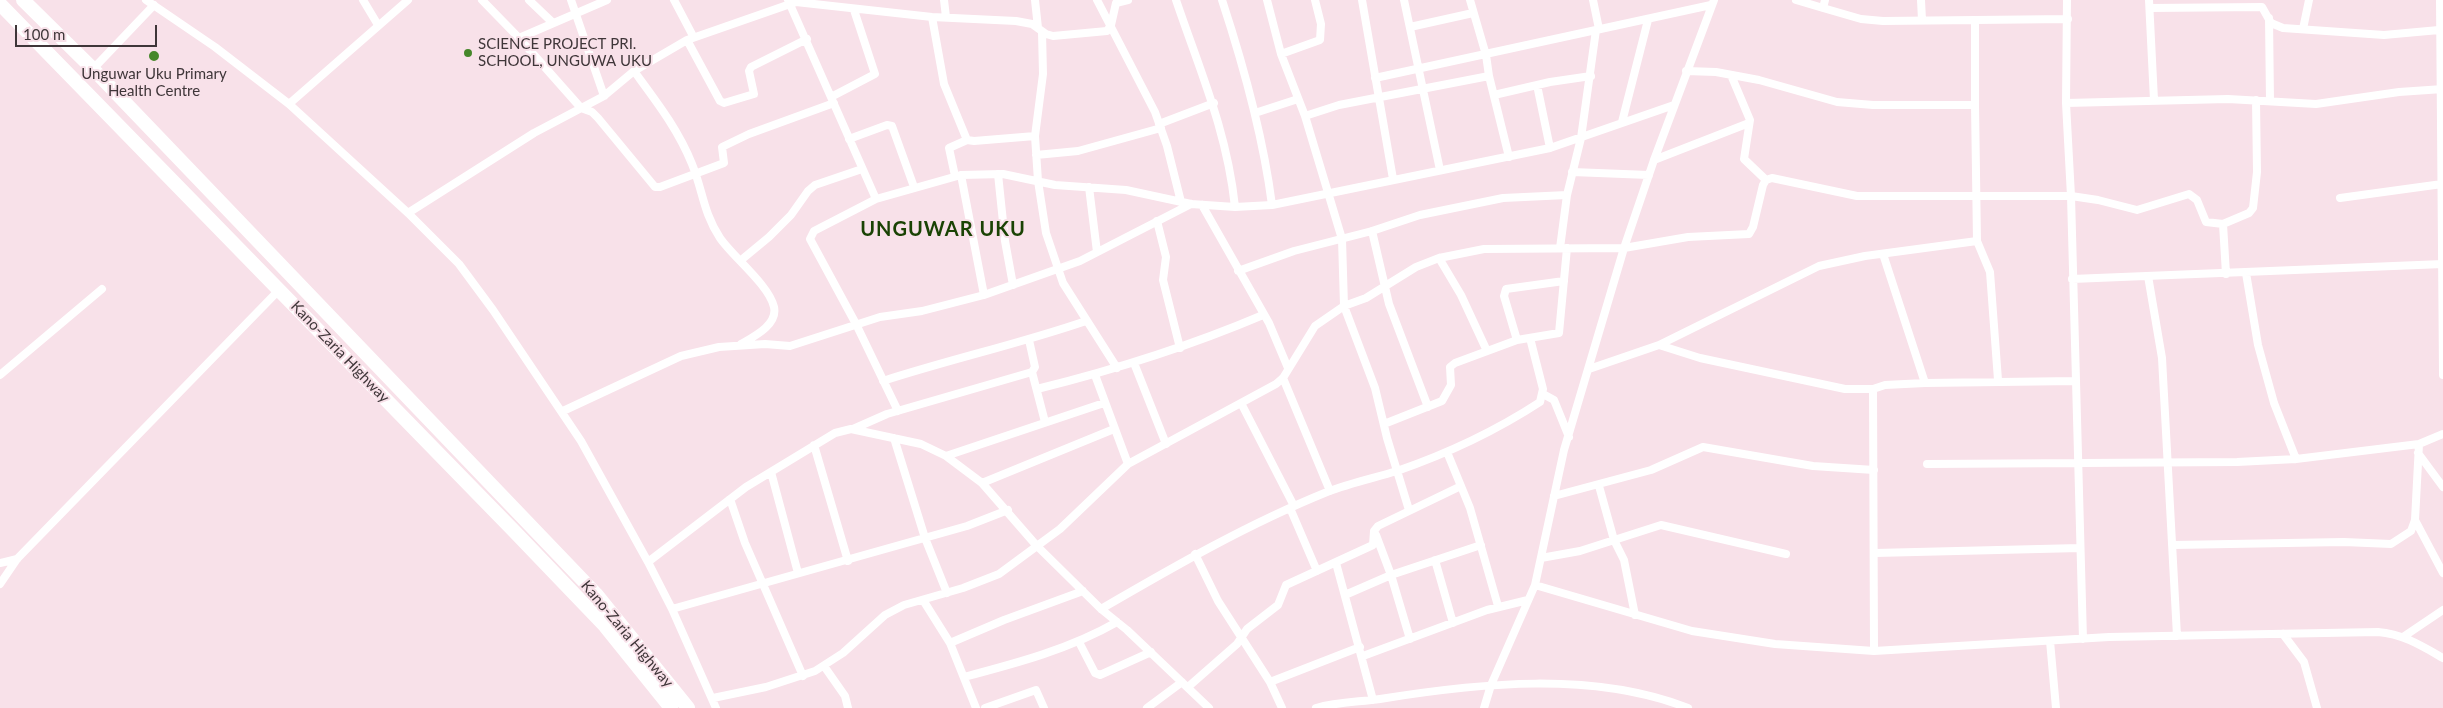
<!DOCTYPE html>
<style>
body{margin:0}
#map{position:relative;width:2443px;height:708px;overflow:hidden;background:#f8e1e9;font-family:Lato,sans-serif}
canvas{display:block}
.scale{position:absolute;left:15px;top:25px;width:142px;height:22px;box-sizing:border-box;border:2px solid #3f3639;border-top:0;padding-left:6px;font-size:15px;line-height:18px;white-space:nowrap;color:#3f3639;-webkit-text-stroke:4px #f8e1e9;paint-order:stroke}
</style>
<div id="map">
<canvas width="2443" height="708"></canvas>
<div class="scale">100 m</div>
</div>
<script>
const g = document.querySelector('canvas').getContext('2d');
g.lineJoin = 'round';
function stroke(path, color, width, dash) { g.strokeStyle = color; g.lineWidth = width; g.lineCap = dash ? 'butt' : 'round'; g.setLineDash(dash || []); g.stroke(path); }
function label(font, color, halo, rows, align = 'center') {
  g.font = font + ' Lato,sans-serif'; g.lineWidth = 4; g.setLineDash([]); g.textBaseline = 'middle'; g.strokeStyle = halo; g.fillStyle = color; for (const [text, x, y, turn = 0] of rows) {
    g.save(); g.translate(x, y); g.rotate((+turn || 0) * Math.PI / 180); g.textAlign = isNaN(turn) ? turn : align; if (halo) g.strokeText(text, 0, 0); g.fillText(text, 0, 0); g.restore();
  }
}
stroke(new Path2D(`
 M146,0L215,47L289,104L408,213L459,264L493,310L581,441L648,562L672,609L716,708
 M363,0L378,25
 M482,0L519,38L581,108L592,112L598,118L655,187H660L724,163L722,147L749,134L834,103
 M529,0L552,22
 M571,0L604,96
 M674,0L693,36
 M788,0L876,199
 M944,0L946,17
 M1035,0L1038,28
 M1097,0L1155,112L1167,146L1181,202
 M1176,0C1200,71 1227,131 1235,207
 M1222,0C1244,67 1263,135 1272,205L1550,148L1674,105
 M1267,0L1281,54L1305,116L1342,239L1344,306L1375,388L1387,438L1409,510
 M1362,0L1393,179
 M1404,0L1440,170
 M1470,0L1486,55L1489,76L1509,157
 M1593,0L1599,29
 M1796,0L1823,8
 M1825,0L1823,8L1861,19L1883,21L2068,19
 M1921,0L1922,20
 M2067,0L2066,103L2071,196L2083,639
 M2149,0L2154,100
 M2440,0L2443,375
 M2150,8L2262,7L2271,23L2283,28L2384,35L2439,30
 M932,17L944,84L967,140L974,141L1035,136
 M2269,18L2270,101
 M1975,21V105
 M1410,27L1473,13
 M2303,29L2309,0
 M1042,32L1043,74L1035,136L1038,181L1046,233L1063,283L1117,368
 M519,38L607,0
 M687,40L720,101L724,103L754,94L749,71L751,67L807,39
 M1281,54L1320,40L1321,24L1315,0
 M93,69L154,5
 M634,71C656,101 678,129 692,164C703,191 703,212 720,238C733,257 769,285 774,307C778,325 753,337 741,344
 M1731,75L1750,120L1744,159L1766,180
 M1375,78L1711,5
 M1537,85L1550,148
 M1494,95L1550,82L1591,76
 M831,97L875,74L854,10
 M2066,103L2228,99L2316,104L2399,92L2443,89
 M289,104L408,0
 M1255,113L1298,99
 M1305,116L1339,105L1489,76
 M1622,122L1648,20
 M1159,124L1214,103
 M849,139L887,125L892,126L914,187
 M1036,155L1078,151L1161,128
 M1654,160L1749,123
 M1572,172L1649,175
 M998,174L1005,241L1013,285
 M961,175L984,295
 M955,176L949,148L967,140
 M1089,187L1097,252
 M2340,198L2442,184
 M1202,205L1269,323L1288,368
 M408,213L534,133L604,96L634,71L687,40L796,2L932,17L1016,21L1032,24L1046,34L1053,36L1107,31L1111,25L1116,3L1128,0
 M1157,221L1166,257L1163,280L1180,348
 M2223,224L2226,274
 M1372,231L1389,304L1428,407
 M1977,241L1990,272L1998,380
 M1560,248L1567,195L1581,138L1596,30
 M1883,254L1925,383
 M1439,258L1461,295L1487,351
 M740,261L769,237L791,215L808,191L815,185L862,169
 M1238,271L1294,251L1372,231L1420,215L1503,198L1567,195
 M2246,273L2258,345L2274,403L2296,459
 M2148,276L2162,358L2177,636
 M2072,279L2443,264
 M1517,340L1504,296L1506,289L1564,281
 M1659,345L1819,266L1865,256L1977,241L1975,105H1873L1837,102L1759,80L1716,72L1686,71
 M1134,363L1166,444
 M1589,369L1659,345L1700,358L1845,389H1873L1874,651
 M1032,372L1045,422
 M0,375L102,289
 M1095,375L1128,464
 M1283,378L1330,491
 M883,381C951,359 1019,344 1086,321
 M1037,389C1114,370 1190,346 1263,315
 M1873,389L1885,385L1925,383L2075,381
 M1543,394L1554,400L1569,437
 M1241,403L1294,506
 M563,411L681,356L719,347L765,344L790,346L880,317L922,311L984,295L1080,261L1191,204
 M898,411L856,324L810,239L814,231L876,199L961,175L1003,174L1055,185L1126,190L1191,204L1235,207L1272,205
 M1384,424L1442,401L1451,385L1450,367L1455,363L1517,340L1559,333L1567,248
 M853,429L887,414L1032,372L1035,367L1029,340
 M894,438L925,538L947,593
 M814,445L848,561
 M1447,452L1470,508L1498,606
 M2418,453L2443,487
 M946,456L1104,403
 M1927,464L2237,462L2296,459L2419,444
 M771,472L798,573
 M982,483L1114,429
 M1599,486L1614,540L1624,560L1635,615
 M1554,496L1651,470L1703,447L1813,466L1874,470
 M730,499L745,543L803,676
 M1290,508L1317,571
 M2415,520L2443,573
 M1376,535L1391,575L1410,639
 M2173,545L2344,542L2391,544L2411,531L2415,520L2419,444L2443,434
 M1875,553L2080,548
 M1195,554L1218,601L1270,682L1282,708
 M1541,558L1580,551L1661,525L1786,554
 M1435,560L1453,623
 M648,562L746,487L835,433L851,429L921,444L946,456L982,483L1036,545L1101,609L1127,630L1209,708
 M0,563L17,559
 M1336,563L1373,700
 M0,584L17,559L279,290
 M1535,585L1692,631L1775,644L1874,651L2109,637L2378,632C2403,634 2422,646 2443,658
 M1345,595L1391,575L1481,545
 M923,600L950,643L976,708
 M672,609L967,526L1008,510
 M1101,609C1175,566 1248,524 1327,492C1350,483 1374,478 1397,471C1449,453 1494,432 1540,402L1543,389L1530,338
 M2283,634L2304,662L2317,708
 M2403,637L2443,610
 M2050,641L2056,708
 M1079,642L1095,673L1100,675L1151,652
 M950,643L1004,620L1083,591
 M1363,656L1487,610L1528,600
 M824,666L845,696L848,708
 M964,677C1017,663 1070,649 1117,622
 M1270,682L1360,647
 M1188,687L1237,644L1247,629L1278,605L1286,585L1373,545L1374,531L1378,526L1461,486
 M713,698L766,687L815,671L843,653L885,615L904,605L963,588L999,574L1060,529L1128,464L1276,384L1283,378L1315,326L1344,306L1366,298L1416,267L1439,258L1484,249L1624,248L1688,237L1749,234L1753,227L1763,185L1766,180L1772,178L1857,196H2071L2098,200L2137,210L2189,194L2197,200L2206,222L2223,224L2249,213L2253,208L2257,172L2256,100
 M985,708L1036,690L1044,708
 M1147,708L1182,682
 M1316,708C1337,702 1359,702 1380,699C1479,683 1593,671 1688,708
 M1484,708L1491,685L1535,585L1564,450L1624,248L1654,160L1714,0`), '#fff', 8);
stroke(new Path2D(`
 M23,0L93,69L596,594L688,708
 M0,4L514,531L605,626L671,708`), '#fff', 14);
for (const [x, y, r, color] of [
 [468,53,5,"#46872a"],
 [154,56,6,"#46872a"]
]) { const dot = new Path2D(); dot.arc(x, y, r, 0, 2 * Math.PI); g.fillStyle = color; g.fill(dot); stroke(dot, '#f8e1e9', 2); }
label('15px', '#3f3639', '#f8e1e9', [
 ["SCIENCE PROJECT PRI.",478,44],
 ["SCHOOL, UNGUWA UKU",478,61],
 ["Unguwar Uku Primary",154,74,"center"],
 ["Health Centre",154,91,"center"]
], 'left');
label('15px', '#3f3639', '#f8e1e9', [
 ["Kano-Zaria Highway",340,352,46],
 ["Kano-Zaria Highway",627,634,50]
]);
g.letterSpacing = '1px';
label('bold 20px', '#1a4304', '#f8e1e9', [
 ["UNGUWAR UKU",943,230]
]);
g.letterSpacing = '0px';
</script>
